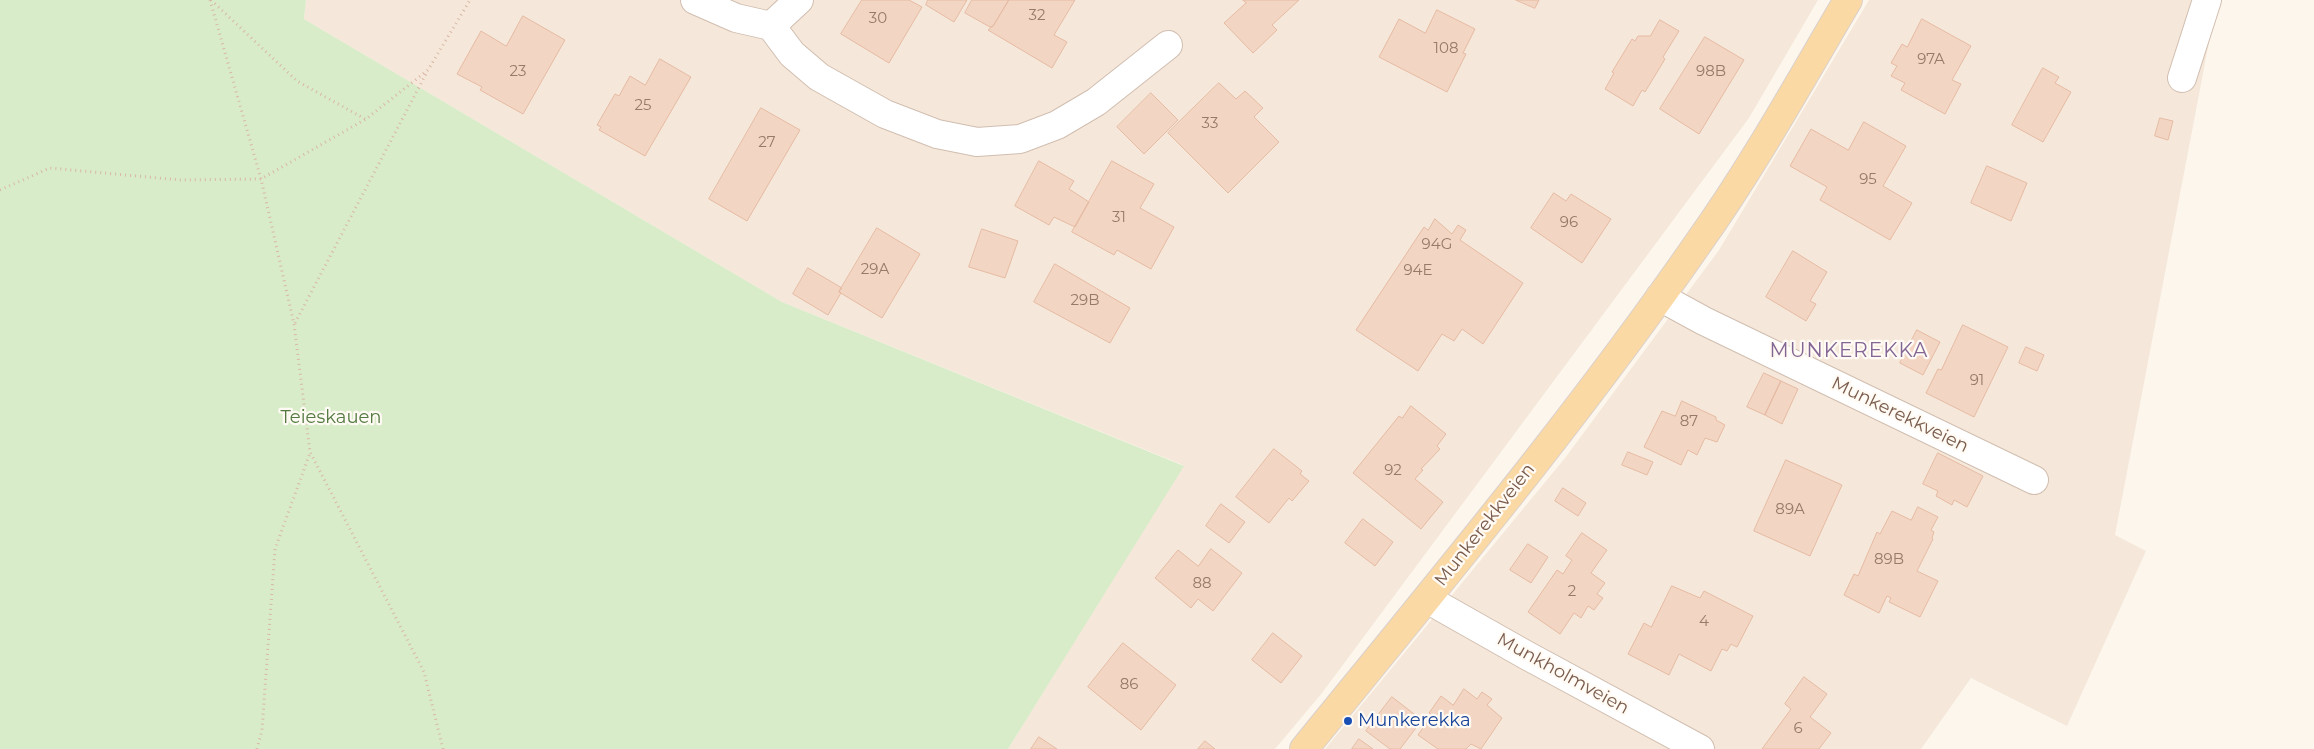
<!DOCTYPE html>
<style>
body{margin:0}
canvas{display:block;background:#fdf6ec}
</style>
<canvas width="2314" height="749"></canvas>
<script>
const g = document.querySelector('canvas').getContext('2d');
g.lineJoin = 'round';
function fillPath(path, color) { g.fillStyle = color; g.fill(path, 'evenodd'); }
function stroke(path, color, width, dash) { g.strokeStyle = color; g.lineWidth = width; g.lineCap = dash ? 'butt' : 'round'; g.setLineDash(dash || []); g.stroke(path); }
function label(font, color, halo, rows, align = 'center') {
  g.font = font + ' Montserrat,sans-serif'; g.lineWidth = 4.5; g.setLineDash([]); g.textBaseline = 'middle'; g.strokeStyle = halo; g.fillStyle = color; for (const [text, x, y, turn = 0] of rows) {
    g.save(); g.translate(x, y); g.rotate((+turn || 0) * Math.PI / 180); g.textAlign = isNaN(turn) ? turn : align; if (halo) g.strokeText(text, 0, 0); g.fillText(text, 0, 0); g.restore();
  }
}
fillPath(new Path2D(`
 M306,0H1818L1749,118L1322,693L1275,749H1008L1183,465L782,302L304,19Z
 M1869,0H2217L2115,535L2146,551L2067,726L1971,678L1921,749H1325L1565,458L1719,250Z`), '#f5e8da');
fillPath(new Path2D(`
 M0,0H306L304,19L782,302L1184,466L1008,749H0Z`), '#d8ecc9');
const building = new Path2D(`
 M862,0H909L922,7L889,63L841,34Z
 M928,0H967L954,22L926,5Z
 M972,0H1009L993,26L990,27L965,13Z
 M1009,0H1075L1054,35L1067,42L1052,68L988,30L993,26Z
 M1243,0H1299L1272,25L1277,30L1253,53L1224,23L1246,3Z
 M1516,0H1539L1535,8Z
 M1437,10L1475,29L1463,53L1466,54L1447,92L1379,57L1399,19L1425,33Z
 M523,16L565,40L523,114L480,90L482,87L457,74L481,31L506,46Z
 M1922,19L1971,46L1952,80L1961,84L1945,114L1901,90L1905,83L1891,76L1897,66L1891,63L1902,44L1907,47Z
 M1660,20L1679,31L1663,57L1665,59L1645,92L1642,90L1633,106L1605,89L1614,73L1612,72L1632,39L1635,41L1638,36H1650Z
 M1705,37L1744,60L1699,134L1660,109Z
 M660,59L691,77L645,156L599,130L601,127L597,125L615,94L619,96L630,76L645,85Z
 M2043,68L2059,77L2055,83L2071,92L2043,142L2012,125Z
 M1219,83L1236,99L1245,91L1263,108L1254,117L1279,142L1228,193L1168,133Z
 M1151,93L1178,120L1144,154L1117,127Z
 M761,108L800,130L747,221L709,199Z
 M2160,118L2173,121L2168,140L2155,136Z
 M1864,122L1906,146L1883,186L1912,203L1890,240L1820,200L1827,187L1790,166L1811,129L1848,150Z
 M1039,161L1074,181L1069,189L1089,202L1075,227L1054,217L1049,225L1015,206Z
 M1112,161L1154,184L1140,208L1174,227L1151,269L1117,250L1114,255L1072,232Z
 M1987,166L2027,183L2011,221L1971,203Z
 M1554,193L1566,201L1571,194L1611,219L1582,263L1531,228Z
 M1435,219L1452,234L1458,225L1466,230L1460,240L1523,283L1483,344L1462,329L1454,341L1442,334L1418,371L1356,330L1424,227L1428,230Z
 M877,228L920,254L882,318L839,292Z
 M982,229L1018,241L1005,278L969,267Z
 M1793,251L1827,272L1810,301L1816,304L1806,321L1766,297Z
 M1055,264L1130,308L1110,343L1034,302Z
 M808,268L842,288L839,292L841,293L828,315L793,294Z
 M1963,325L2008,347L1974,417L1926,393L1938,369L1941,370Z
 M1917,330L1940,342L1923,375L1900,363Z
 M2026,347L2044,355L2037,371L2019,363Z
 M1764,373L1781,381L1765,415L1747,407Z
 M1781,381L1798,389L1782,424L1765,415Z
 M1682,401L1716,417V420L1725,425L1717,442L1705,438L1697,455L1688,450L1681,465L1644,447L1662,411L1675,416Z
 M1411,406L1446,434L1437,446L1440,449L1421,469L1423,470L1415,479L1443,502L1421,529L1353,473L1399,416L1402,418Z
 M1274,449L1302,471L1300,474L1309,481L1292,501L1289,498L1269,523L1236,497Z
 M1628,452L1653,462L1647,475L1622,465Z
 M1938,453L1983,476L1967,507L1954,500L1952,505L1936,496L1938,491L1923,484Z
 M1786,460L1842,485L1810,556L1754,531Z
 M1563,488L1586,503L1578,516L1555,501Z
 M1221,504L1245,522L1229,543L1206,526Z
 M1918,507L1938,517L1931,530L1934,532L1932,538L1933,539L1917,571L1938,581L1920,617L1889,602L1891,598L1887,596L1879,613L1844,595L1854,574L1858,576L1877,532L1880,534L1892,511L1911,520Z
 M1363,519L1393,542L1375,566L1345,543Z
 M1582,533L1607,550L1591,573L1605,583L1597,594L1603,598L1594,610L1588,606L1581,618L1574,613L1560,634L1528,612L1557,570L1563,574L1572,560L1566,556Z
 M1528,544L1548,557L1531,583L1510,570Z
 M1211,549L1242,573L1213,611L1198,599L1191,608L1155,578L1178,550L1198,566Z
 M1672,586L1700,598L1704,591L1753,616L1737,647L1731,644L1727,651L1722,649L1711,671L1679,654L1669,675L1628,654L1644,623L1651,627Z
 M1273,633L1302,656L1281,683L1252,660Z
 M1123,643L1176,685L1141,730L1088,687Z
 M1804,677L1827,694L1810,717L1831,733L1819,749H1762L1791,709L1785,704Z
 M1464,689L1477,699L1482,692L1492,699L1487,705L1502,718L1481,749L1471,744L1466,749H1438L1418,735L1432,715L1429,713L1441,696L1453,705Z
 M1392,697L1422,720L1400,749H1390L1366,731Z
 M1039,737L1057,749H1031Z
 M1359,739L1373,749H1352Z
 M1205,741L1215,749H1198Z`);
fillPath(building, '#f3d5c3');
stroke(building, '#e6bba3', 1);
const minor = new Path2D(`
 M695,0L736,18L771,26
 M799,0L771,26L792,54L819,77L885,114L937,134L977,142L1020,139L1057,125L1096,102L1168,45
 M2182,78L2207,0
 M1660,297L1704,321L2034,480
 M1427,599L1526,655L1700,749`);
const major = new Path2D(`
 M1304,749C1439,583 1577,418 1699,242C1754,165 1800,81 1848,0`);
stroke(minor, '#d1beb0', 30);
stroke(major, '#dad1cd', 30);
stroke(new Path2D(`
 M210,0L261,179L294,324L310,452L424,672L443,749
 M211,0L297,81L365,119
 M0,190L50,168L180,180L261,179L366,119L428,70L470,0
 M295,323L427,72
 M257,749L262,730L275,549L310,453`), '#d9b8a5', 3, [1, 4]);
stroke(minor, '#fff', 28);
stroke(major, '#fbd9a5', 28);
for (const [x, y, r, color] of [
 [1348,721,5,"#1a4fb4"]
]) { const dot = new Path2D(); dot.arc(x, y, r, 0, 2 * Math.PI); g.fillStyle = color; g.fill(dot); stroke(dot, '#fffaf3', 2); }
label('15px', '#987a6a', null, [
 ["32",1037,16],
 ["30",878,19],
 ["108",1446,49],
 ["97A",1931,60],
 ["23",518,72],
 ["98B",1711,72],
 ["25",643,106],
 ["33",1210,124],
 ["27",767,143],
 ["95",1868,180],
 ["31",1119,218],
 ["96",1569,223],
 ["94G",1437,245],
 ["29A",875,270],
 ["94E",1418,271],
 ["29B",1085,301],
 ["91",1977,381],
 ["87",1689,422],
 ["92",1393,471],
 ["89A",1790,510],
 ["89B",1889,560],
 ["88",1202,584],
 ["2",1572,592],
 ["4",1704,622],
 ["86",1129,685],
 ["6",1798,729]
]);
label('18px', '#7a5c4d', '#fffaf3', [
 ["Munkerekkveien",1900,415,26],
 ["Munkerekkveien",1485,525,-52],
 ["Munkholmveien",1563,674,29]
]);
label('18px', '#537a41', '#fffaf3', [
 ["Teieskauen",331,418]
]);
label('18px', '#164399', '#fffaf3', [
 ["Munkerekka",1358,721]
], 'left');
g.letterSpacing = '1px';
label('20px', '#846695', '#fffaf3', [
 ["MUNKEREKKA",1849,351]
]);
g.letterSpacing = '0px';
</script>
